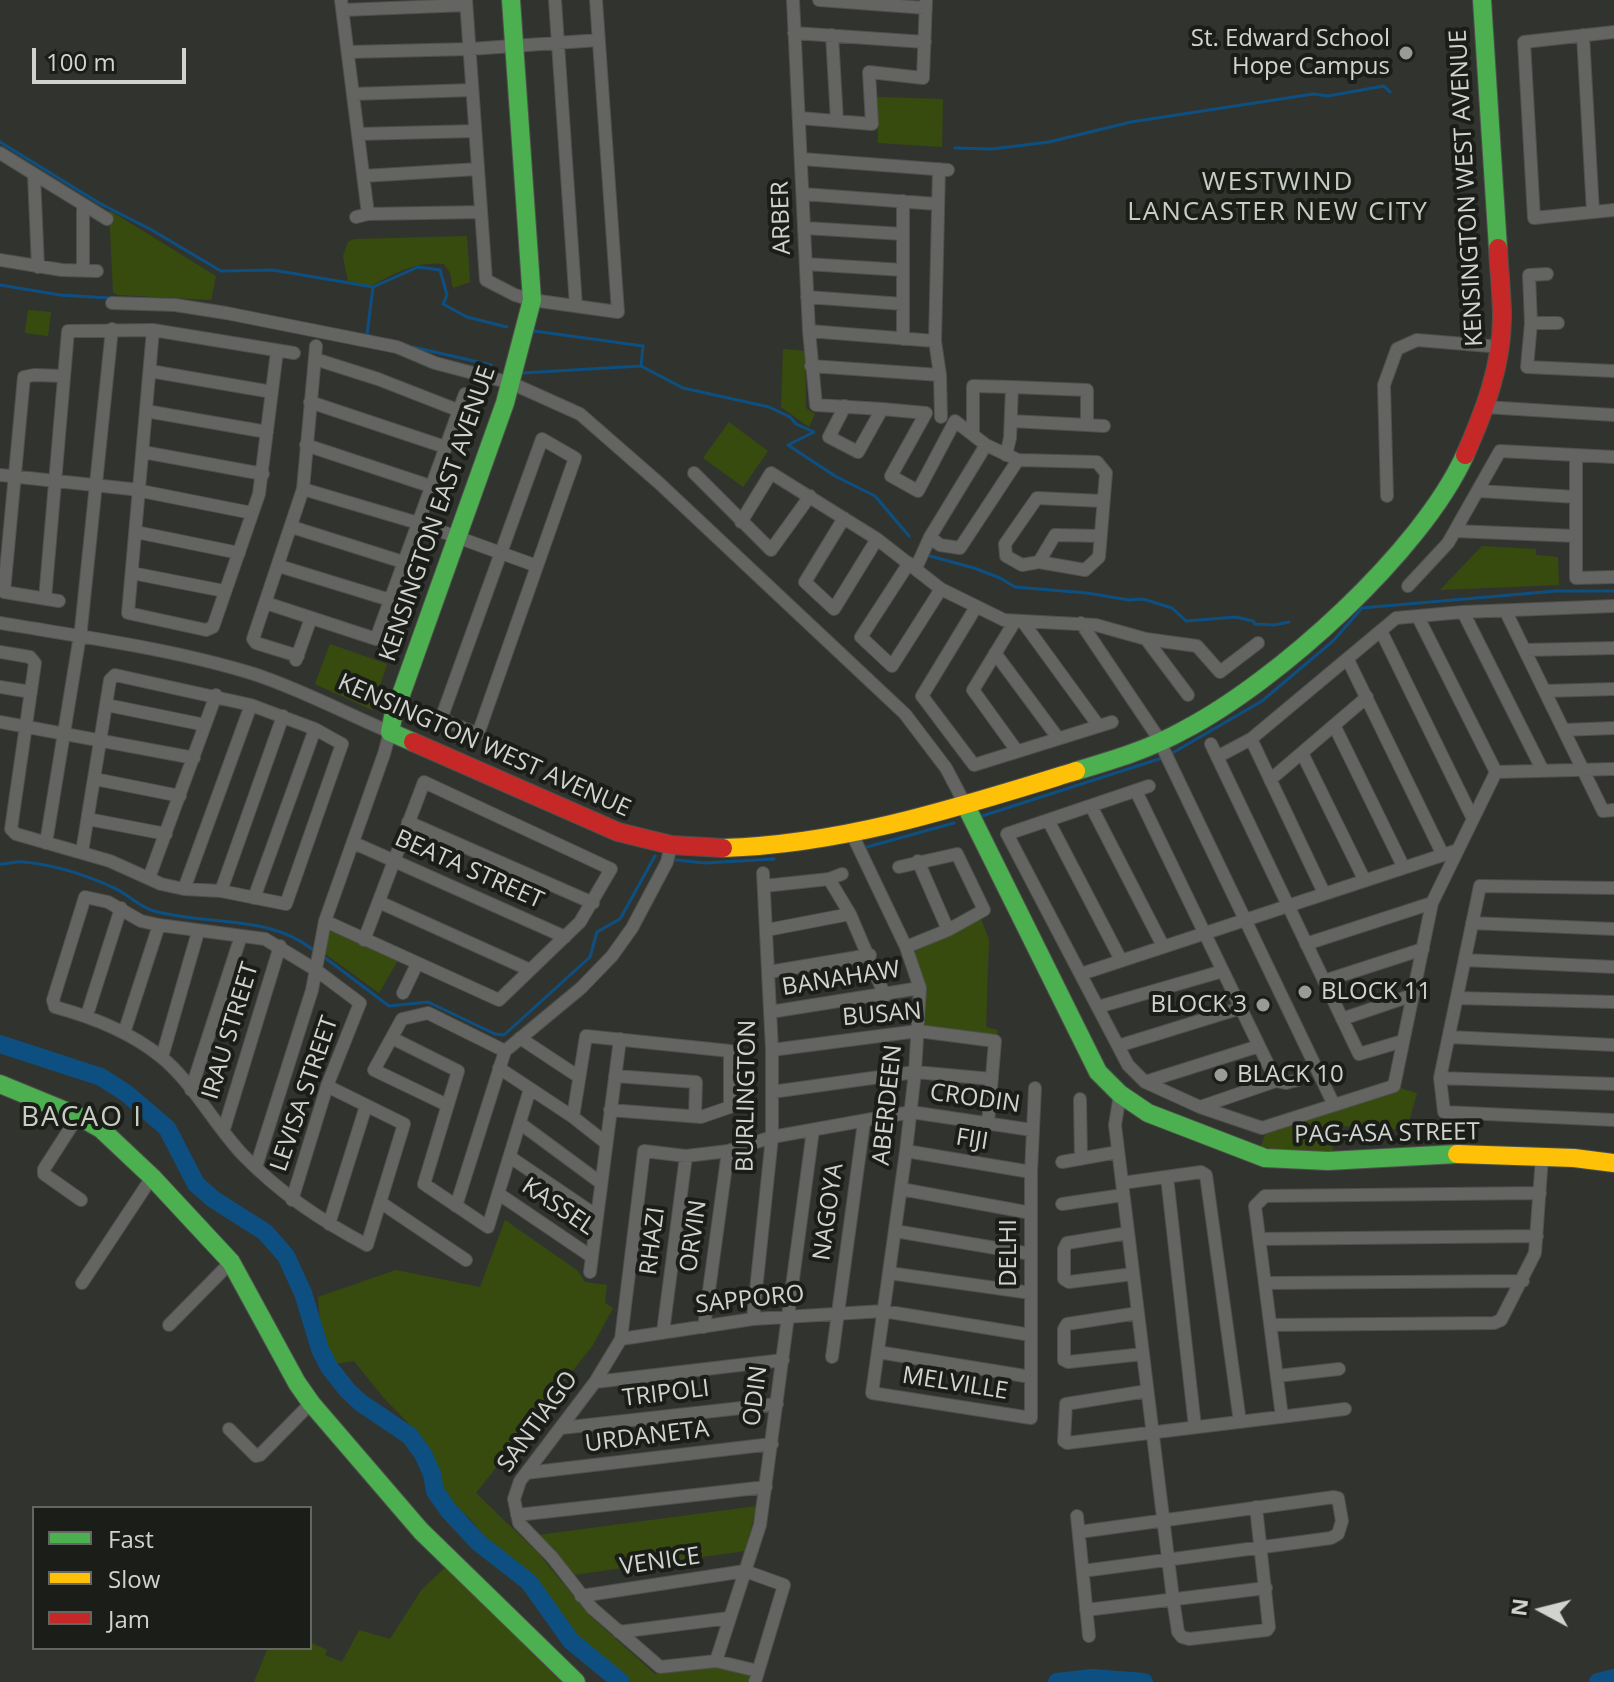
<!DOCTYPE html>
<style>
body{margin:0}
#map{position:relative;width:1614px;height:1682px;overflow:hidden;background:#31342e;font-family:"Open Sans",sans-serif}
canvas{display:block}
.legend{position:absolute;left:32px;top:1506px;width:280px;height:144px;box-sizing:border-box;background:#1b1d18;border:2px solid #646661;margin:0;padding:10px 14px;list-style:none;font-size:24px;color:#d1d4ce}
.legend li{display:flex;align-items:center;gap:16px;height:40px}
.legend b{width:40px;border:2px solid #646661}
.north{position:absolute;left:1502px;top:1570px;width:80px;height:80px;-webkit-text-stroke:6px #1b1d18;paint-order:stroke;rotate:277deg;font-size:22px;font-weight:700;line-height:32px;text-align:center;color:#d1d4ce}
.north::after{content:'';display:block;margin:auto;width:28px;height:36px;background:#d1d4ce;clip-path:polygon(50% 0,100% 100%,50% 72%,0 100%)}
.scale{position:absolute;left:32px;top:48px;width:154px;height:36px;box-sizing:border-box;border:4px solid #d1d4ce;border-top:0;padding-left:10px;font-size:24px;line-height:28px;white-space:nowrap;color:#d1d4ce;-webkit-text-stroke:6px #1b1d18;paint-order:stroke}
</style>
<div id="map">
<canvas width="1614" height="1682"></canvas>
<ul class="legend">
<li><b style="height:10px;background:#4caf50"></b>Fast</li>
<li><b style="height:10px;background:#ffc107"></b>Slow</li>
<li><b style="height:10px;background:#c62828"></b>Jam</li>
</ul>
<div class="north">N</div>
<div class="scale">100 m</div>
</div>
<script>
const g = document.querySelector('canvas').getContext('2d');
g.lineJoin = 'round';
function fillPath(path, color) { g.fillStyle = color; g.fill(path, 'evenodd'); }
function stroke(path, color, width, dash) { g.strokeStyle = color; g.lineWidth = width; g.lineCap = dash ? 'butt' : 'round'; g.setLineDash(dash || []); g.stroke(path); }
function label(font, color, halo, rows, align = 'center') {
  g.font = font + ' "Open Sans",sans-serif'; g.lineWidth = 8; g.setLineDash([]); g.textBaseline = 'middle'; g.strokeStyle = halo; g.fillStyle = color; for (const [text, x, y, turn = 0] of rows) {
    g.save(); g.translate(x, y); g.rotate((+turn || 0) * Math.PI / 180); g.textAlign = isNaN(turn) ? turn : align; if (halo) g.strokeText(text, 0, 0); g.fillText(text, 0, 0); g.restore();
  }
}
fillPath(new Path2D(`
 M877,97L943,99L942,147L878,143Z
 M109,210L216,276L211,300L118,295L113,292Z
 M467,236L470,282L453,288L450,273L444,264C417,261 395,273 371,286L348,281L343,256L348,242L354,239Z
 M28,310L51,312L48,336L25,333Z
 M783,349L805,351L806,408L815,414L809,427L781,407Z
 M729,422L768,451L743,487L703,458Z
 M1482,546L1536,549V555L1558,557L1559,585L1440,590Z
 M330,644L387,664L372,710L315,684Z
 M980,916L989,940L986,1027L998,1030L997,1038L925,1026L923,988L915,952L918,947Z
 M329,930L398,960L379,993L324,953Z
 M1400,1088L1417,1093L1406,1132L1386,1127L1334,1126L1332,1156L1260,1148L1266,1133Z
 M505,1220L578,1271L585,1282L607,1285L605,1303L613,1308L593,1345L476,1493L538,1553L590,1616L655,1674L720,1665L751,1674L749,1682H631L617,1668L577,1639L532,1575L499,1553L470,1519L443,1494L436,1469L412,1427L383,1397L354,1361L333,1364C320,1346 320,1318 318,1297L396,1270L480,1287Z
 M757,1506L745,1551L573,1575L555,1549L538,1535Z
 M448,1565L563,1682H254L268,1648H310V1642L327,1650L325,1655L342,1662L359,1630L390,1639L422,1589Z`), '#384b0e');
stroke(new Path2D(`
 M0,142L99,203L150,229L221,271L273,270L373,287L418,267L440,270L447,295L443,304L467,317L507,327
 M955,148L992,149L1049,142L1131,122L1313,94L1328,96L1384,86L1390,92
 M0,285L60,295L110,298
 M534,331L643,346L641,366L683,388L769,407L790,417L796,424L814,432L788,445L835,476L875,496L909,536
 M371,336L367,335L373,287
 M413,347L491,365
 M522,373L641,366
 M930,556L974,568L1000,578L1015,587L1087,593L1129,600L1143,599L1172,608L1186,621L1236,617L1253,621L1255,624L1274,625L1289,622
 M1169,755L1262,701L1333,641L1362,608L1556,591H1614
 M979,817L1162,758
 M867,847L954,823
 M676,860L705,863L774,859
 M0,864C8,864 16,861 24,862C53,865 86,875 112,887C127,893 139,907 154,911C207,926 267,914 312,949
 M324,957L389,1006L428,1002L495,1034L504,1035L590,957L597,932L620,919L655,856`), '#0e4f81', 3);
stroke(new Path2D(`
 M0,1044L101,1077L126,1093L167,1128L196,1184L213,1199L265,1232L286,1256L303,1293L320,1349L329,1367L348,1391L361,1403L410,1436L423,1454L432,1474L435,1491L449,1511L479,1543L529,1582L571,1641L621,1682
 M1057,1682L1092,1678L1144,1682
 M1598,1682L1614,1678`), '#0e4f81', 18);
const street = new Path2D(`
 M341,0L368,214
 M466,0L486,280L515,295L532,300L618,312L596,0
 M555,0L576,306
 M793,0L809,331L816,405L882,409
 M819,0L926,8
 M343,10L466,5
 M1614,32L1524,42L1534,218L1614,210
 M794,33L925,42
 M832,35L837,121
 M1583,35L1593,212
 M348,52L470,49L599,40
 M353,94L472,90
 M800,118L872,124L869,72L923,78L926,0
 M358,134L475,131
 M0,153L107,219
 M802,159L948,170
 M34,175L38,267
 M363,176L478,169
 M803,194L937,204
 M903,201V339
 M356,217L368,214L481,212
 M805,228L903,234
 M0,260L62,270L97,271
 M806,264L903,270
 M83,271V205
 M1547,274L1529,275L1531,323L1527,367L1614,371
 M807,297L903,304
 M112,303L175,305L226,313L397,347L435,363L511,383L580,414L659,483L905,714L946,768L966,806
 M1531,323H1558
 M153,330L128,613L206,630L213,627L259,494L277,351
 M809,331L935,341
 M315,359L378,379L460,411
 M811,366L940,375L935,341L939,169
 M150,371L272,392
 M940,375L941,417
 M310,402L445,447
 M845,406L829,437L858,452L882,409L926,413L891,476L918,491L955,421L986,445L930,537L940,545L960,548L1018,460L986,445
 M1485,407L1614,415
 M146,411L267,432
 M1011,421L1087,425V390L1012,387
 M1087,425L1104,426
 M973,435V386L1012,387L1010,438L1006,455
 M306,445L430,486
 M143,452L263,474
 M1576,455V578L1614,577
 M1018,460L1097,462L1106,473L1099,557L1085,570L1039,562L1022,565L1006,556L1005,544L1037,498L1103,501
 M694,473L771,550L810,496
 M0,475L131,489L252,513
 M303,489L418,523L537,566
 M1479,491L1576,497
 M1387,496L1384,385L1397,349L1417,340L1501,347
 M844,518L805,582L834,609L877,539
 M741,522L771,473L877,539L941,589L1004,620L1096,625L1146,639L1197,646L1220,672L1258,643
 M292,527L403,562
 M1455,531L1576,536
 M136,532L239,553
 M1039,562L1055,535L1101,536
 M909,563L861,637L892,666L941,589
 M279,566L390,600
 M916,568L930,537
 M132,573L224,591
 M1408,586L1448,543L1500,451L1614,457
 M45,599L68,331L153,330L294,353
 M59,601L4,592L24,377L34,375L64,376
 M266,603L376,639L465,394
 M976,607L922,696L974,765L1112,722
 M1463,612L1543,771
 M1506,612L1603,811L1614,810
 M1418,617L1496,772
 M1015,621L973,690L1017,751
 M1023,622L1098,725
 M0,623C83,637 174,649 254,674C300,689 345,713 390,732L384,754L325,921L312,990L256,1167
 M1081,623L1157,736L1334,1105
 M1381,631L1473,819
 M1146,639L1188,695
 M1525,650L1614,648
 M0,652L30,657L35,663L11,829L16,834L110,861L161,884L184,889L221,891L286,904L342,744L315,729L251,705L115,675L110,680L82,852
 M995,653L1058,738
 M298,656L256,643L253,639L303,489L316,346
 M296,660L311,618
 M1348,660L1442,853
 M0,687L31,692
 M1545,691L1614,689
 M107,705L205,725
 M431,715L478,734L575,458L542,439L441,719
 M0,722L194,758
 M1334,725L1403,866
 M1564,730L1614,728
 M1251,739L1324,893
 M1211,744L1359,1054L1403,1041
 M1302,753L1364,879
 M1217,757L1251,739L1396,618L1463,612L1614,606
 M1496,772L1614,769
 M95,779L180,796
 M1270,780L1367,697
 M1149,786L1007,834L1128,1065L1145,1082L1200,1107L1262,1128L1394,1086L1432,903L1496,772
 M1136,791L1276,1081
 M1091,806L1163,946
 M88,819L166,834
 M1048,820L1121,960
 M408,822L593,903
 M852,834L906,947L920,988L915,1072L906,1151L872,1393L1031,1418V1172L1035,1088
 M46,843L81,629L112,329
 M354,843L565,937
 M918,861L948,930
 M899,867L957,854L984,910L948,930L906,947
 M149,878L216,695
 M829,879L850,914L885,996
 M764,886L829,879L842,874
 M1614,888L1480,886L1440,1078L1444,1112L1614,1120
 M184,889L251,705
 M221,891L283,716
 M254,898L315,729
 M379,902L530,970
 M325,921L499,1000L580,922L611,869L424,782L364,940
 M1472,923L1614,929
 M767,930L850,914
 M1306,944L1432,903
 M1465,960L1614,967
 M769,972L870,955
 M1081,974L1458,850
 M1324,981L1423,949
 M403,993L417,964
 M1457,998L1614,1002
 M1098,1007L1223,971
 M770,1012L920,988
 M87,1015L121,908
 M1342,1019L1413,995
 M124,1033L159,925
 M1449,1037L1614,1045
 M392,1038L458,1071L424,1184L488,1227L530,1089
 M520,1038L579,1077
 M1118,1046L1241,1008
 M772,1050L918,1031L995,1041L988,1123
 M505,1051L581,988L612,956L632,928L667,862L671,845
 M162,1057L198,932
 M499,1068L573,1117L606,1143
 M615,1076L696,1082L695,1116
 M1440,1078L1614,1084
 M1145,1082L1259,1046
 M191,1090L241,936
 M772,1092L915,1072L992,1079
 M1120,1094L1115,1125L1173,1599L1178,1632L1182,1637L1189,1639L1267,1630L1269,1627L1256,1507
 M1080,1099L1081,1159
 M447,1105L374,1070L402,1019L428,1013L505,1051
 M1200,1107L1276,1081L1286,1083L1298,1080
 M78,1116L44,1169V1174L81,1200
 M573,1117L586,1036L730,1051V1107L701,1117L610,1110
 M521,1124L601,1183
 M224,1129L280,946
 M906,1151L1031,1172
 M510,1157L597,1216
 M1062,1162L1118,1152
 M1167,1177L1195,1427
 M1122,1183L1201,1172L1206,1175L1240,1422
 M901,1189L1031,1213
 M499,1194L592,1257
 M292,1200L327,1086L360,1003L316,970L265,939L159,925L141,921L108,902L85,897L53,1000L55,1007C92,1017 130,1032 160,1056C191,1080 216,1127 243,1155C280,1193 320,1220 367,1245L404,1124L327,1086
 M380,1202L466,1260
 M1062,1204L1123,1195
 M456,1206L505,1051
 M329,1224L366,1106
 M895,1231L1031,1254
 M1128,1233L1067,1243L1064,1249V1279L1069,1282L1133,1274
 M1259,1239L1537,1236
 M590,1272L620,1039
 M889,1273L1031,1293
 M82,1283L152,1177
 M1265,1283L1523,1281
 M1138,1313L1067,1324L1064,1329V1360L1068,1362L1143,1354
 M753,1319L772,1137V1050L763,873
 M169,1325L231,1262
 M1270,1325L1494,1323L1501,1320L1535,1253L1542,1157
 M704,1327L728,1151
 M663,1332L686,1156
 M621,1339L753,1319L883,1311L1031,1335
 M878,1352L1031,1377
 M832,1357L864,1122
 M1277,1376L1339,1369
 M595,1382L783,1360
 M1147,1391L1066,1404L1064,1441L1067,1443L1345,1409
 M1282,1417L1255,1206L1265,1196L1540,1193
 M561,1428L777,1404
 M229,1429L256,1456L260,1455L311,1403
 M526,1473L772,1444
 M517,1515L766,1487
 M1077,1516L1089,1636
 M1079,1532L1334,1497L1338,1498L1342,1521L1338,1534L1331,1538L1083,1571
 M581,1596L745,1571L784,1585L755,1682
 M1086,1610L1266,1588
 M619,1632L729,1618
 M716,1661L760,1525L813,1130
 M758,1671L716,1661L660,1667L592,1608L552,1557L519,1523L514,1499L520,1481L595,1382L621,1339L644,1151L686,1156L728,1151L772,1137L911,1112L1032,1130`);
const fast = new Path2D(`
 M1482,0L1498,248
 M413,742L390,732L393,717L505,403L532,300L511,0
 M1076,771C1113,760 1150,749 1184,730C1278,681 1421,552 1465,455
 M966,806L1098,1072L1120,1094L1148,1113L1265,1158L1328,1161L1457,1154
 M0,1084L78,1116L101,1129L152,1177L231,1262L297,1383L311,1403L421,1531L576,1682`);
const slow = new Path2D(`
 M723,848C846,844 959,807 1076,771
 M1457,1154L1574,1158L1614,1163`);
const jam = new Path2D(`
 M1465,455C1484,412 1502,366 1502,317C1502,294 1499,271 1498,248
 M413,742L618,832L671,845L723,848`);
stroke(street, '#4e504b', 14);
stroke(fast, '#4e504b', 20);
stroke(slow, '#4e504b', 20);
stroke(jam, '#4e504b', 20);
stroke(street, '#646562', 12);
stroke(fast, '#4caf50', 18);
stroke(slow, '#ffc107', 18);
stroke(jam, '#c62828', 18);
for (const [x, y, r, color] of [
 [1406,53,8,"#999c96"],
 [1305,992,8,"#999c96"],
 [1263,1005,8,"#999c96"],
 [1221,1075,8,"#999c96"]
]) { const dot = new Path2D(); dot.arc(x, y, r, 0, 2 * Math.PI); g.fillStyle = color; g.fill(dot); stroke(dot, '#1b1d18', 3); }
label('24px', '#d1d4ce', '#1b1d18', [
 ["St. Edward School",1390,39],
 ["Hope Campus",1390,67],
 ["BLOCK 11",1321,992,"left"],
 ["BLOCK 3",1247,1005],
 ["BLACK 10",1237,1075,"left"]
], 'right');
label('24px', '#d1d4ce', '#1b1d18', [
 ["KENSINGTON WEST AVENUE",1467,188,-93],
 ["ARBER",782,218,-92],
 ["KENSINGTON EAST AVENUE",438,514,-71],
 ["KENSINGTON WEST AVENUE",484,746,24],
 ["BEATA STREET",469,870,24],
 ["BANAHAW",841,979,-9],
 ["BUSAN",882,1015,-5],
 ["IRAU STREET",231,1031,-73],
 ["LEVISA STREET",305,1094,-71],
 ["BURLINGTON",747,1096,-89],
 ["CRODIN",975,1099,8],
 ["ABERDEEN",888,1105,-84],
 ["PAG-ASA STREET",1387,1134,-1],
 ["FIJI",972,1140,9],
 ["KASSEL",558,1207,34],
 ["NAGOYA",829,1212,-82],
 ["ORVIN",694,1236,-82],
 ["RHAZI",653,1241,-83],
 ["DELHI",1009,1253,-90],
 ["SAPPORO",750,1300,-6],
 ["MELVILLE",955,1384,9],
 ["TRIPOLI",666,1394,-7],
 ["ODIN",756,1396,-83],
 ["SANTIAGO",538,1422,-54],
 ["URDANETA",647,1437,-7],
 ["VENICE",660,1562,-8]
]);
g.letterSpacing = '2px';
label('26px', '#c7cdc0', '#1b1d18', [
 ["WESTWIND",1278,183],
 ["LANCASTER NEW CITY",1278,213]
]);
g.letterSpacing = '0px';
g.letterSpacing = '2px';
label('28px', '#c7cdc0', '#1b1d18', [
 ["BACAO I",82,1118]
]);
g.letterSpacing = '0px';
</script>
